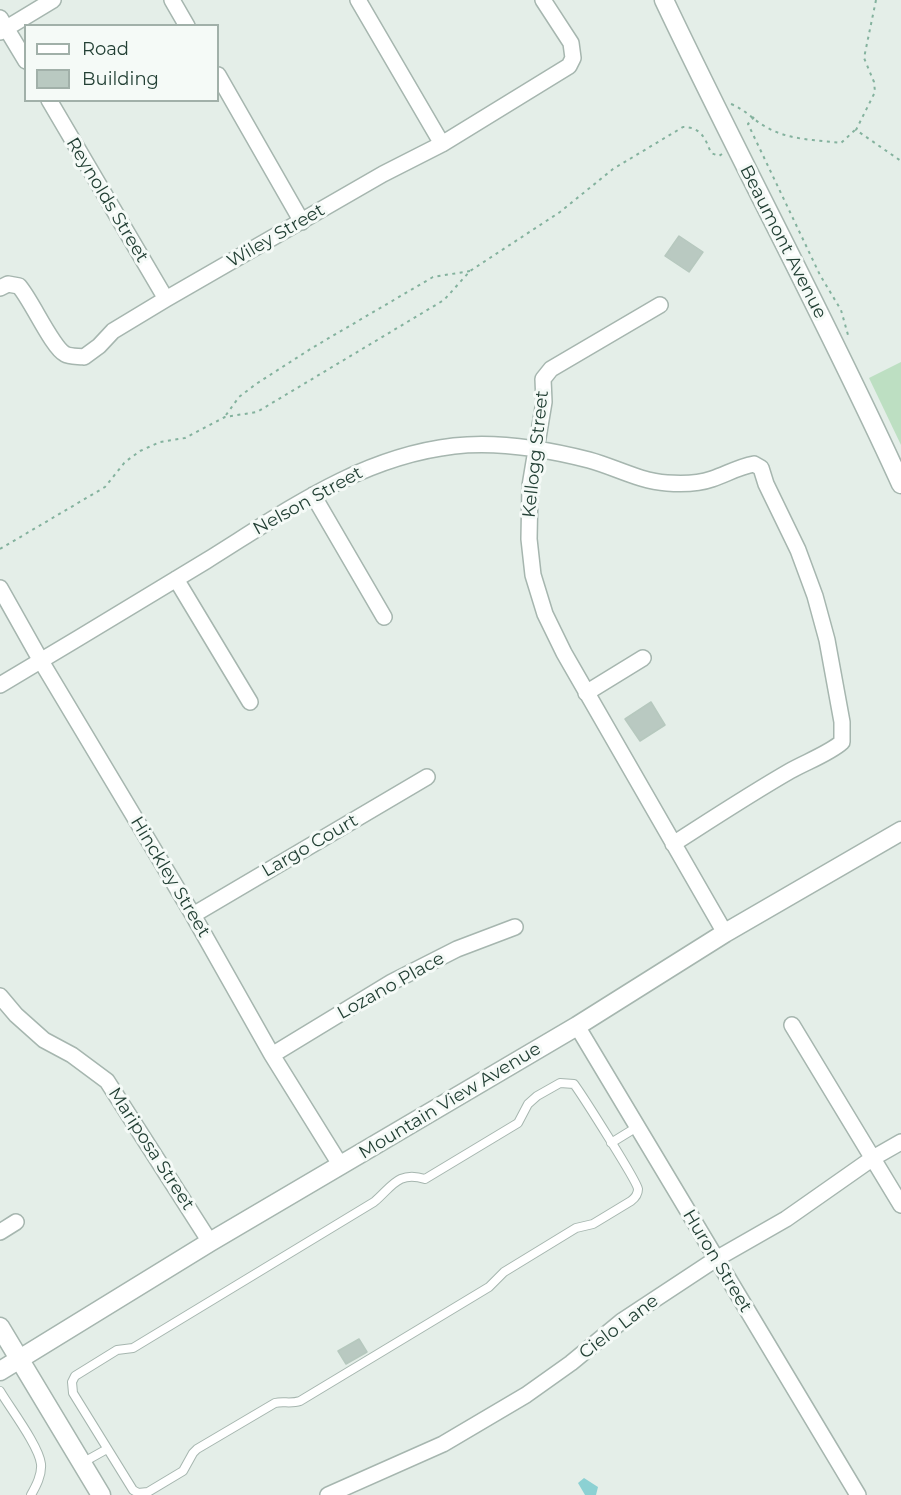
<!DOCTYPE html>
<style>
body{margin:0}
#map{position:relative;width:901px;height:1495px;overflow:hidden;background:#e4eee8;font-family:Montserrat,sans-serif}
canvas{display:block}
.legend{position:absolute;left:24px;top:24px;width:195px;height:78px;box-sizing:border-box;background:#f5faf7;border:2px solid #a1b0a9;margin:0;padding:8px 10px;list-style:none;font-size:18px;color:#234035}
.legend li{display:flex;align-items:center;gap:12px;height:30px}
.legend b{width:30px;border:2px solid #a1b0a9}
</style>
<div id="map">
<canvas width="901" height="1495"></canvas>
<ul class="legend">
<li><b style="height:8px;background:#fff"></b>Road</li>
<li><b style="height:16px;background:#b9c9c1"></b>Building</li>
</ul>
</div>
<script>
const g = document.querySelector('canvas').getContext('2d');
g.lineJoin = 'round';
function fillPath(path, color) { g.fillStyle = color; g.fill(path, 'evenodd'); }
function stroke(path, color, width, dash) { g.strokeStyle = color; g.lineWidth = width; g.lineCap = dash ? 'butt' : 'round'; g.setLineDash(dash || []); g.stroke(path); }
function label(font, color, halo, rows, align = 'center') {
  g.font = font + ' Montserrat,sans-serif'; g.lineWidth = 6; g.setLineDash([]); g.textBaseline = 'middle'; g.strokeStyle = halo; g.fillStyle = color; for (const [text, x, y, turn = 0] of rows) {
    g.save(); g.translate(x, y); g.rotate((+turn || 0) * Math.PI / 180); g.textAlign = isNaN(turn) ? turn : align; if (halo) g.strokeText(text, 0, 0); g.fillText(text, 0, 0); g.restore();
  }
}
fillPath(new Path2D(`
 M901,362V445L869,378Z`), '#bddfc2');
fillPath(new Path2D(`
 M584,1478L598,1487L596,1495H585L578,1483Z`), '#8cd1d3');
const building = new Path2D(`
 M679,236L703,252L689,272L665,256Z
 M651,702L665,725L640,741L625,719Z
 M359,1339L367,1352L346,1364L338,1351Z`);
fillPath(building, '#b9c9c1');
stroke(building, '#b6c8be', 1.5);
const service = new Path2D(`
 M560,1083L574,1084C582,1095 637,1181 638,1189C638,1194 635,1198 631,1201L593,1224L576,1228L504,1272L489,1287L300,1401C291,1404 283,1401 275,1403L197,1449L193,1453L183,1471L148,1492L138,1493L133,1490L73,1393L72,1382L75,1376L117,1350L133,1348L374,1202C391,1188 398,1170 425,1179L518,1123L528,1104L537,1096Z
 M611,1143L637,1127
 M0,1391C10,1408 39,1446 41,1464C42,1475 36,1486 31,1495
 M82,1463L107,1449`);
const minor = new Path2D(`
 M172,0L187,26
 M358,0L442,144
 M0,18L26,61
 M0,32L53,0
 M218,75L302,222
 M49,100L166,299
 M0,288L8,284L19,286C32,301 52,347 65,354C70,357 79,356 84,357L99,346L113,331L166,299L383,174L442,144L569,66L573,58L571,43L543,0
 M660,305L551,369L543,379L544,402L530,486L529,539L533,575L545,614L564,653L725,933
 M313,495L384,617
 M176,579L250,702
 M0,588L41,661L193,915L272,1055L341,1166
 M0,685C69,644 137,603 206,561C285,512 359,457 454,446C498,441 546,449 589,460C615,467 639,481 667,483C681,484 698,484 712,479C727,474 738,467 754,464L761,468L766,484L798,550L815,596L827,640L842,722V742C830,753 806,762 790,771C750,794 712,819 673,844
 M586,693L643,658
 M193,915L427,777
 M0,996L16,1015L44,1040L72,1055L107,1081L210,1242
 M792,1025L901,1205
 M577,1026L858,1495
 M272,1055L392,982L457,949L515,927
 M0,1232L16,1222
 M328,1495L443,1444L526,1395L571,1363L622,1321L716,1259L786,1219L873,1158L901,1142`);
const tertiary = new Path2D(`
 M664,0C741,163 827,321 901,484
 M0,1327L101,1495
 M0,1371L210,1242L577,1026L725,933L901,831`);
stroke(service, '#a6b6af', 10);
stroke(minor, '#a6b6af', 18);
stroke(tertiary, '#a6b6af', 21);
stroke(new Path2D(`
 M876,0L864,58L874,82L875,92L856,130L901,161
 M731,104C746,110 753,120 766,127C788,140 816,140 841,143L855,130
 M754,117L748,124L820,275L841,310L848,335
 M226,415L239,397L256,384L312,348L433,277L470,271
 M0,549L105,487L125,462L140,451L160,442L185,438L225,417L257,412L444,300L470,271L560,212L613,169L683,127C701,127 705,138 711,153L719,156L722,154`), '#84b29e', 2, [3, 4.5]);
stroke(service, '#fff', 8);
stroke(minor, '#fff', 15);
stroke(tertiary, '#fff', 18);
label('18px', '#234035', '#f5faf7', [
 ["Reynolds Street",107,200,59],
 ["Wiley Street",276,236,-30],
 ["Beaumont Avenue",783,242,63],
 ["Kellogg Street",536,454,-84],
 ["Nelson Street",308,501,-29],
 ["Largo Court",310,846,-30],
 ["Hinckley Street",170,877,59],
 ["Lozano Place",391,986,-29],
 ["Mountain View Avenue",450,1101,-31],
 ["Mariposa Street",151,1149,57],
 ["Huron Street",717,1261,59],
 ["Cielo Lane",619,1327,-37]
]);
</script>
